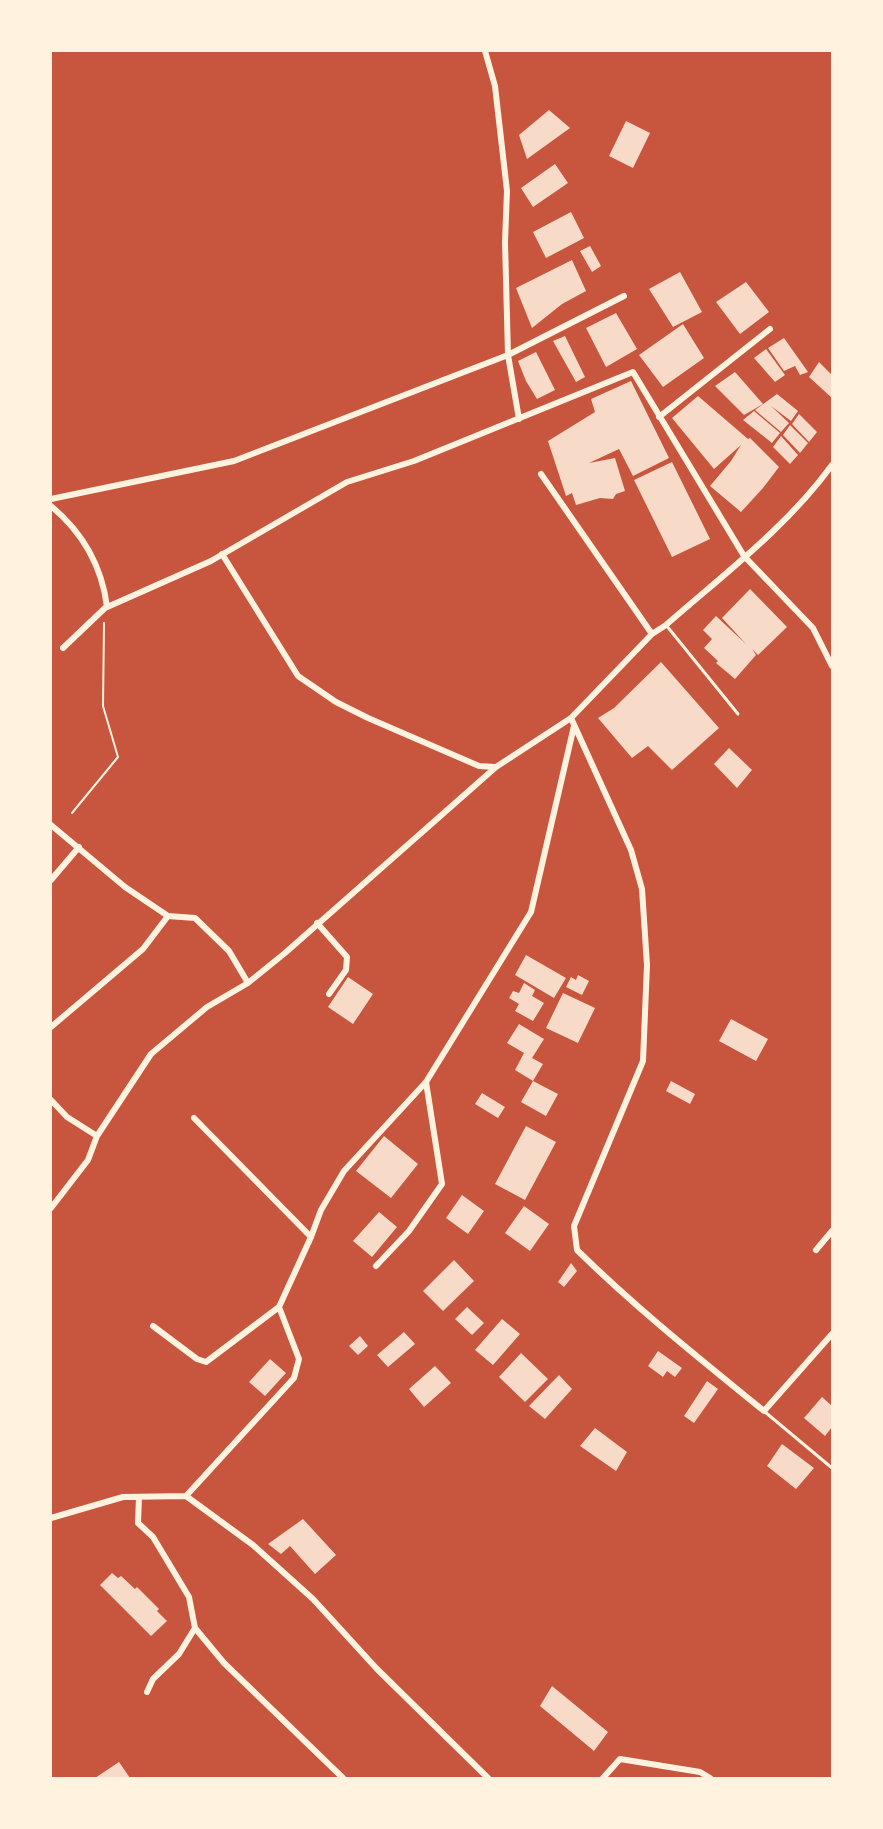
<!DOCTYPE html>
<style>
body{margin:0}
#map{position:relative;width:883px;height:1829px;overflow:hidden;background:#c8553d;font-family:Arial,sans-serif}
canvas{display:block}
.frame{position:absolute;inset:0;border:52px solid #fff3e0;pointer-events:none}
</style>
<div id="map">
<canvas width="883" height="1829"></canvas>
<div class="frame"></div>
</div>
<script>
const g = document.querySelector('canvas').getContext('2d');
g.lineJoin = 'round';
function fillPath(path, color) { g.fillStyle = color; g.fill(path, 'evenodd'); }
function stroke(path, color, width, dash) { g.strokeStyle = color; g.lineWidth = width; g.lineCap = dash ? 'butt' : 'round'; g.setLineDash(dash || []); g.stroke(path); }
fillPath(new Path2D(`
 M549,110L570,128L527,159L519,135Z
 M626,121L650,133L633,168L609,156Z
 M555,164L568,183L533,207L521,188Z
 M571,212L584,238L546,258L533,232Z
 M590,246L601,266L592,272L580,251Z
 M572,260L586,291L562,304L532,328L516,288Z
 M680,272L702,312L673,327L649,289Z
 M746,282L769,312L740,334L716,302Z
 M616,313L637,349L606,367L586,328Z
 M683,324L704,358L663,387L639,355Z
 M565,336L585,377L576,382L553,341Z
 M784,338L808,372L800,375L795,366L784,371L768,348Z
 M766,349L785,375L775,382L754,358Z
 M536,352L555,390L537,399L526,381L518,361Z
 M819,362L832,375V398L809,377Z
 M735,372L763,404L744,415L715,386Z
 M631,381L669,458L633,476L619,449L589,463L615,458L625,491L616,494L613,499L600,498L576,505L572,493L566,496L548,441L595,412L591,399Z
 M777,394L798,411L791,421L771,406L789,423L781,432L755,410Z
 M698,396L748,439L750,438L779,467L763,488L741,512L710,486L731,461L741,445L714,469L672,418Z
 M754,411L780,433L772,443L743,420Z
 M799,414L817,432L809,442L792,424Z
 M790,425L808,443L800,453L783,435Z
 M781,436L798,455L790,464L773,447Z
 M672,462L710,539L672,557L634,480Z
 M750,589L787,627L758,655L752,649L756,655L735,679L716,663L718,661L704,648L712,639L703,630L716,616L746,644L722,618Z
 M661,662L719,728L672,770L648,746L632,758L598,718L614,708Z
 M729,748L752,770L737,788L714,764Z
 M526,955L566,978L554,998L515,975Z
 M578,975L589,981L582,995L566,987L571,977L576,980Z
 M348,977L373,994L353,1024L328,1007Z
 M524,983L535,990L532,996L544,1003L533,1021L515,1011L519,1004L509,998L513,991L519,993Z
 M563,993L595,1008L578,1043L546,1028Z
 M731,1019L768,1039L756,1061L719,1041Z
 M519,1024L544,1039L532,1058L543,1064L533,1081L515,1070L524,1053L507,1043Z
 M533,1081L558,1094L546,1116L521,1102Z
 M671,1081L695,1094L690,1104L666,1091Z
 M482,1093L505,1107L498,1118L475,1104Z
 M526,1126L556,1142L525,1200L495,1184Z
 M384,1136L418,1164L391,1198L356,1171Z
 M462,1195L484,1211L468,1234L446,1218Z
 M524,1206L549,1224L530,1251L505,1233Z
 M379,1212L397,1227L372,1257L353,1241Z
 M454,1260L474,1281L443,1311L423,1291Z
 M571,1263L577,1271L564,1287L558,1282Z
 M467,1307L484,1323L472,1335L455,1319Z
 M502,1319L520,1334L493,1365L475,1350Z
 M404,1332L415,1344L388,1367L377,1355Z
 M360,1336L368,1346L358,1355L349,1346Z
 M658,1351L682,1368L675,1377L667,1371L663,1377L648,1366Z
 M521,1353L548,1379L525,1402L499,1377Z
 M270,1359L286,1373L265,1396L249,1382Z
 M435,1366L451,1383L424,1407L409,1389Z
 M559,1375L572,1389L545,1419L529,1406Z
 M707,1381L718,1389L694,1423L684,1416Z
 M822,1397L832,1406V1427L825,1436L804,1418Z
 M595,1428L627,1452L616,1471L580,1446Z
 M782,1444L814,1468L796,1489L767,1466Z
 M303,1519L336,1555L315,1574L290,1546L281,1554L268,1544Z
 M112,1573L118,1578L121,1576L135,1589L137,1587L159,1609L157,1611L167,1621L151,1636L100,1585Z
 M552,1686L608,1732L594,1751L540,1706Z
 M119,1762L130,1778H95Z`), '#f7dbc8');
stroke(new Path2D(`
 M72,813L118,757L103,706L104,623`), '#fff3e0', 2);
stroke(new Path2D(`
 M666,625L738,714
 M765,1412L832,1468`), '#fff3e0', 3);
stroke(new Path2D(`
 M485,51L495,86L507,191L505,242L508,355L519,419
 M659,417L770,329
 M832,465C787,527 723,575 666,625L652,634L571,718L631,850L642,889L647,965L643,1061L574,1226L577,1250C636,1308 700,1359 764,1411L832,1334
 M541,474L652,634
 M51,499L234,461L508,355L624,296
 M51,506C82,532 102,566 107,607
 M222,554L298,676L336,702L368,718L479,766L495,767
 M63,648L105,608L211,561L347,482L414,461L633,372L744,556L813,628L832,666
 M51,825L125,887L168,916L195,918L229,951L248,983
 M51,880L79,847
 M317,923L347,957L346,970L329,994
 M51,1027L143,949L168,916
 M51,1100L67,1117L97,1136
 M194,1118L311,1237
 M51,1208L88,1160L97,1136L151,1054L207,1007L248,983L285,953L496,767L571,718
 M816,1250L832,1231
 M376,1266L409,1231L442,1184L426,1082
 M153,1326L197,1359L206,1362L279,1307
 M186,1496L294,1378L299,1359L279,1307L311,1237L321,1210L344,1171L426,1082L531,912L574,726
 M139,1497L138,1523L153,1537L189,1597L195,1628L179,1654L153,1679L147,1692
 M51,1518L123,1497L186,1496L253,1545L313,1599L377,1669L488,1778
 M195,1628L224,1663L343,1778
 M603,1778L620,1759L700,1772L710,1778`), '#fff3e0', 6);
</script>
